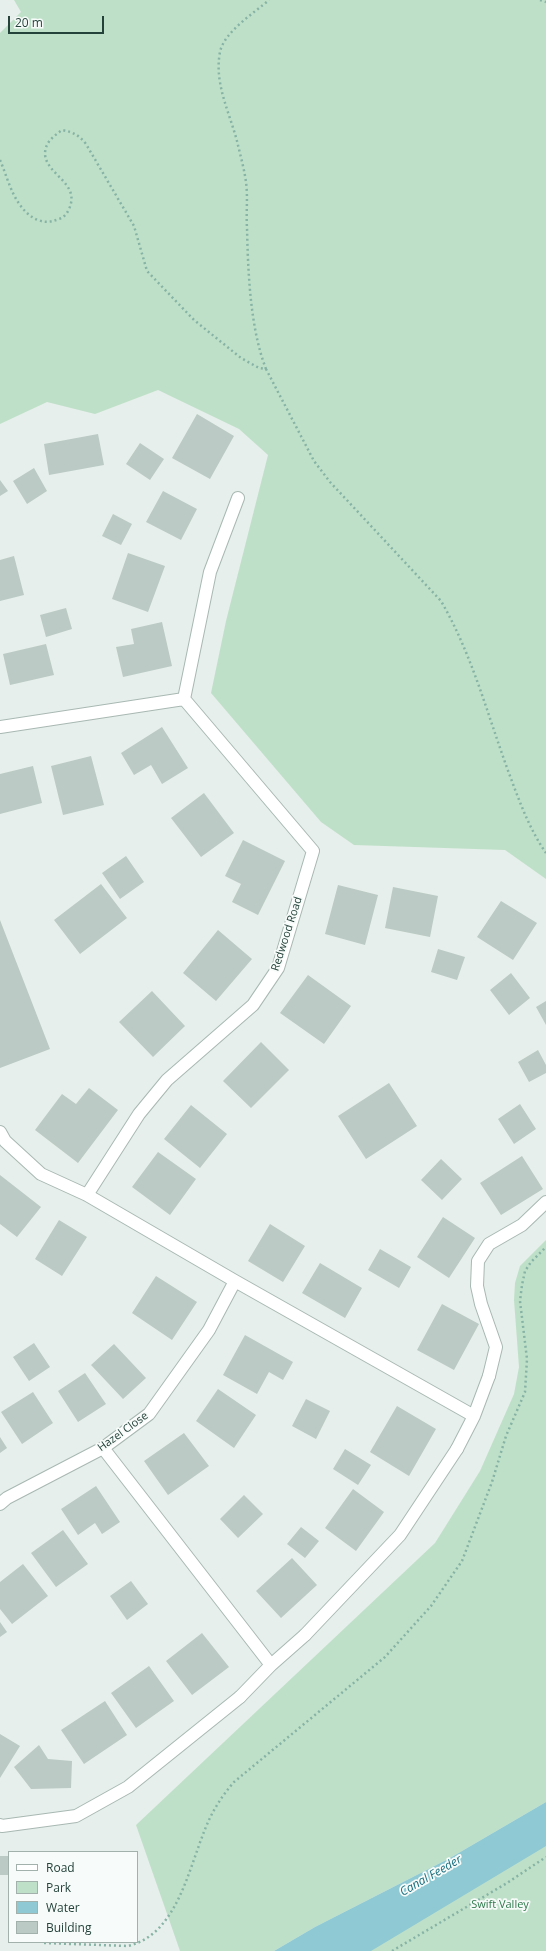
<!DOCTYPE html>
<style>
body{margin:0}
#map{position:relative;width:546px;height:1951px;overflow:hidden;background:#e6efeb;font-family:"Open Sans",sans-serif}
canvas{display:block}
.legend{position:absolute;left:8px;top:1851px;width:130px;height:92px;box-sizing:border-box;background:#f7fbf9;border:1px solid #a3b1ad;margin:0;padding:5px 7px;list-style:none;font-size:12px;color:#24423a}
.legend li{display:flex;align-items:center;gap:8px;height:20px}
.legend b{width:20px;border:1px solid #a3b1ad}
.scale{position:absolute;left:8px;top:16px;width:96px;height:18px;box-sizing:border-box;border:2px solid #24423a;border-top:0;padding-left:5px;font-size:12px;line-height:14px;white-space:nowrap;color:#24423a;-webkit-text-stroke:3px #f7fbf9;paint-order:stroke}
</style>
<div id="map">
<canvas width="546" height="1951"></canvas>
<ul class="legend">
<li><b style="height:5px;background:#fff"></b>Road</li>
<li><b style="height:11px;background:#bfe0c8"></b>Park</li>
<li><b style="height:11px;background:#8ec9d4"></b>Water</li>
<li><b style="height:11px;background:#bbcac4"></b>Building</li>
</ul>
<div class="scale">20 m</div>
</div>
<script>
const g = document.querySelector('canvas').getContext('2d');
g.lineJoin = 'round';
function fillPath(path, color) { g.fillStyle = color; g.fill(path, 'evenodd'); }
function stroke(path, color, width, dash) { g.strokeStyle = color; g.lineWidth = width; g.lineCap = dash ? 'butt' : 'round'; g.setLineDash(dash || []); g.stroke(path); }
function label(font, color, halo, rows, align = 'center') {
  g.font = font + ' "Open Sans",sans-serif'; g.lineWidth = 3.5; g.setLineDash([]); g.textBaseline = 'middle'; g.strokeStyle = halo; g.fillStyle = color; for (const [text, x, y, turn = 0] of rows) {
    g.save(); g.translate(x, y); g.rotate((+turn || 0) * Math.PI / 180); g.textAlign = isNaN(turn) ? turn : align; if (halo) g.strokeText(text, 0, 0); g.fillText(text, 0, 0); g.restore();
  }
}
fillPath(new Path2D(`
 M14,0H546V879L505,850L354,845L321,822L211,693L226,621L268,455L239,429L158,390L95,414L47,402L0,424V33L21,12Z
 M546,1240V1802L450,1858L315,1927L274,1951H180L136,1825L435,1543L480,1471L514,1394L519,1367L514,1300L515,1283L520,1266Z
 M546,1821V1951H328Z`), '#bfe0c8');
fillPath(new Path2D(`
 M546,1802V1846L371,1951H274L315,1927L450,1858Z`), '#8ec9d4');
fillPath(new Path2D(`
 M197,414L234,436L210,479L172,458Z
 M98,434L104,465L49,475L44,444Z
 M140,443L164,459L150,480L126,464Z
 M34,468L47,491L27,504L13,481Z
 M0,480L8,491L0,496Z
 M163,491L197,509L181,540L146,522Z
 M113,514L132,524L121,545L102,536Z
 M128,553L165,566L148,612L112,599Z
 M14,556L24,595L0,601V560Z
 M66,608L72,629L46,637L40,615Z
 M162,622L172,666L123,677L116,647L134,644L131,629Z
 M46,644L54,675L10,685L3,654Z
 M162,727L188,768L162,784L151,765L134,775L121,753Z
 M91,756L104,805L63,815L51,766Z
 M33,766L42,803L0,814V774Z
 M204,793L234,833L201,857L171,818Z
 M243,840L285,861L258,915L232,902L241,884L225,876Z
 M126,856L144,882L120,899L102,873Z
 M101,884L127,918L80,954L54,920Z
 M338,885L378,895L365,945L325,934Z
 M393,887L438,896L430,937L385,928Z
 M501,901L537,923L513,960L477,937Z
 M0,920L50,1049L0,1068Z
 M218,930L252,959L216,1001L183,973Z
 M438,949L465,957L457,980L431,972Z
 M511,973L530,998L509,1015L490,990Z
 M308,975L351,1006L324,1044L280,1013Z
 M152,991L185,1026L153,1057L119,1022Z
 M546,1001V1025L536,1007Z
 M261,1042L289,1070L251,1108L223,1081Z
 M538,1050L546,1065V1073L529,1082L518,1062Z
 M389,1083L417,1126L366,1159L338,1116Z
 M89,1088L118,1110L78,1163L35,1130L62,1094L76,1104Z
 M520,1104L536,1129L514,1144L498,1119Z
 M191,1105L227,1134L200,1168L164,1139Z
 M158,1152L196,1179L170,1215L132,1187Z
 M522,1156L543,1189L501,1215L480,1183Z
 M441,1159L462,1179L442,1200L421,1180Z
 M0,1175L41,1207L17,1237L0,1224Z
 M443,1217L475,1238L449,1278L417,1257Z
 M59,1220L87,1237L62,1276L35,1259Z
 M270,1224L305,1246L283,1282L248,1261Z
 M380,1249L411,1267L399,1288L368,1270Z
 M320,1263L362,1288L345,1318L302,1293Z
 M156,1276L197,1302L172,1340L132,1313Z
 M442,1304L479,1324L454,1370L417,1350Z
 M245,1335L293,1362L283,1380L269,1372L257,1394L223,1375Z
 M34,1343L50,1367L29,1381L13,1357Z
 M114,1344L146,1378L123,1399L91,1365Z
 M85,1373L106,1404L78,1422L58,1391Z
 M218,1389L256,1415L234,1448L196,1421Z
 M33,1392L53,1423L22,1444L1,1412Z
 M306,1399L330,1411L316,1439L292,1426Z
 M397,1406L436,1429L409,1476L370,1452Z
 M184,1433L209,1466L168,1495L144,1461Z
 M0,1437L7,1448L0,1453Z
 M345,1449L371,1465L358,1485L333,1469Z
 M96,1486L120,1522L102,1534L95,1523L78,1535L61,1509Z
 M353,1489L384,1512L356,1551L325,1528Z
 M244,1495L263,1514L238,1538L220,1519Z
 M301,1527L319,1541L305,1558L287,1544Z
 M63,1530L88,1564L56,1587L31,1553Z
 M292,1558L317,1585L281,1618L256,1591Z
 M23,1564L48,1596L12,1624L0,1609V1582Z
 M131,1581L148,1604L127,1620L110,1596Z
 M0,1622L7,1632L0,1637Z
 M202,1633L229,1667L192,1695L166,1661Z
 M149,1666L174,1701L136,1728L111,1693Z
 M105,1701L127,1735L84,1764L61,1730Z
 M0,1734L20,1746L0,1778Z
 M39,1745L48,1759L72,1761L71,1788L31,1789L14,1767Z
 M0,1856H9V1875H0Z`), '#bbcac4');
const lane = new Path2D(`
 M489,1376L496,1347L481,1304L477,1286L478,1261L489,1244L522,1225L546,1202
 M305,1635L400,1535L457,1449
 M0,1825L2,1826L76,1816L128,1787L240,1697`);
const street = new Path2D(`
 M0,727L184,699L210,572L238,498
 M0,1132L5,1141L41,1174L87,1195L235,1281L474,1416
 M87,1195L139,1114L167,1080L253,1005L278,968L313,851L184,699
 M103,1448L271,1665
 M457,1449L474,1416L489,1376
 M0,1504L7,1498L103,1448L149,1414L209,1330L235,1281
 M240,1697L271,1665L305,1635`);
stroke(lane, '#a8b8b2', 14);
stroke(street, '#a8b8b2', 14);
stroke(new Path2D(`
 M540,0L546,2
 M0,160C6,174 10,190 18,202C23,210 30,217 38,220C46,223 51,222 59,219C63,218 67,214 69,209C81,183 46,175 45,154C45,142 54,136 62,130C73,132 79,135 86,144L134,226L147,271L194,320L241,358L259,368L266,369L314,461L330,482L441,601C473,656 488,717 510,776C520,803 530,830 546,853
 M266,369C250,328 248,271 247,228C246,213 248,197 246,182C244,168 240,154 237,141C229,111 214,83 220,52C224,32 254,13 269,0
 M44,1943L128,1946C183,1933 190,1854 213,1812C219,1801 226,1791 234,1782L385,1657L431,1606L462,1561L492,1482L506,1436L525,1392L527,1359L520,1301L522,1285L525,1271L531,1262L546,1247
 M392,1951L507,1883L546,1857`), '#86b3a5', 2.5, [2, 3]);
stroke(lane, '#fff', 12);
stroke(street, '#fff', 12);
label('11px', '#24423a', '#f7fbf9', [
 ["Redwood Road",287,934,-72],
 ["Hazel Close",123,1432,-36]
]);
label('11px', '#2d7a4b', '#f7fbf9', [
 ["Swift Valley",500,1905]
]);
label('italic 12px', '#1c6f80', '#f7fbf9', [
 ["Canal Feeder",431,1876,-30]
]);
</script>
